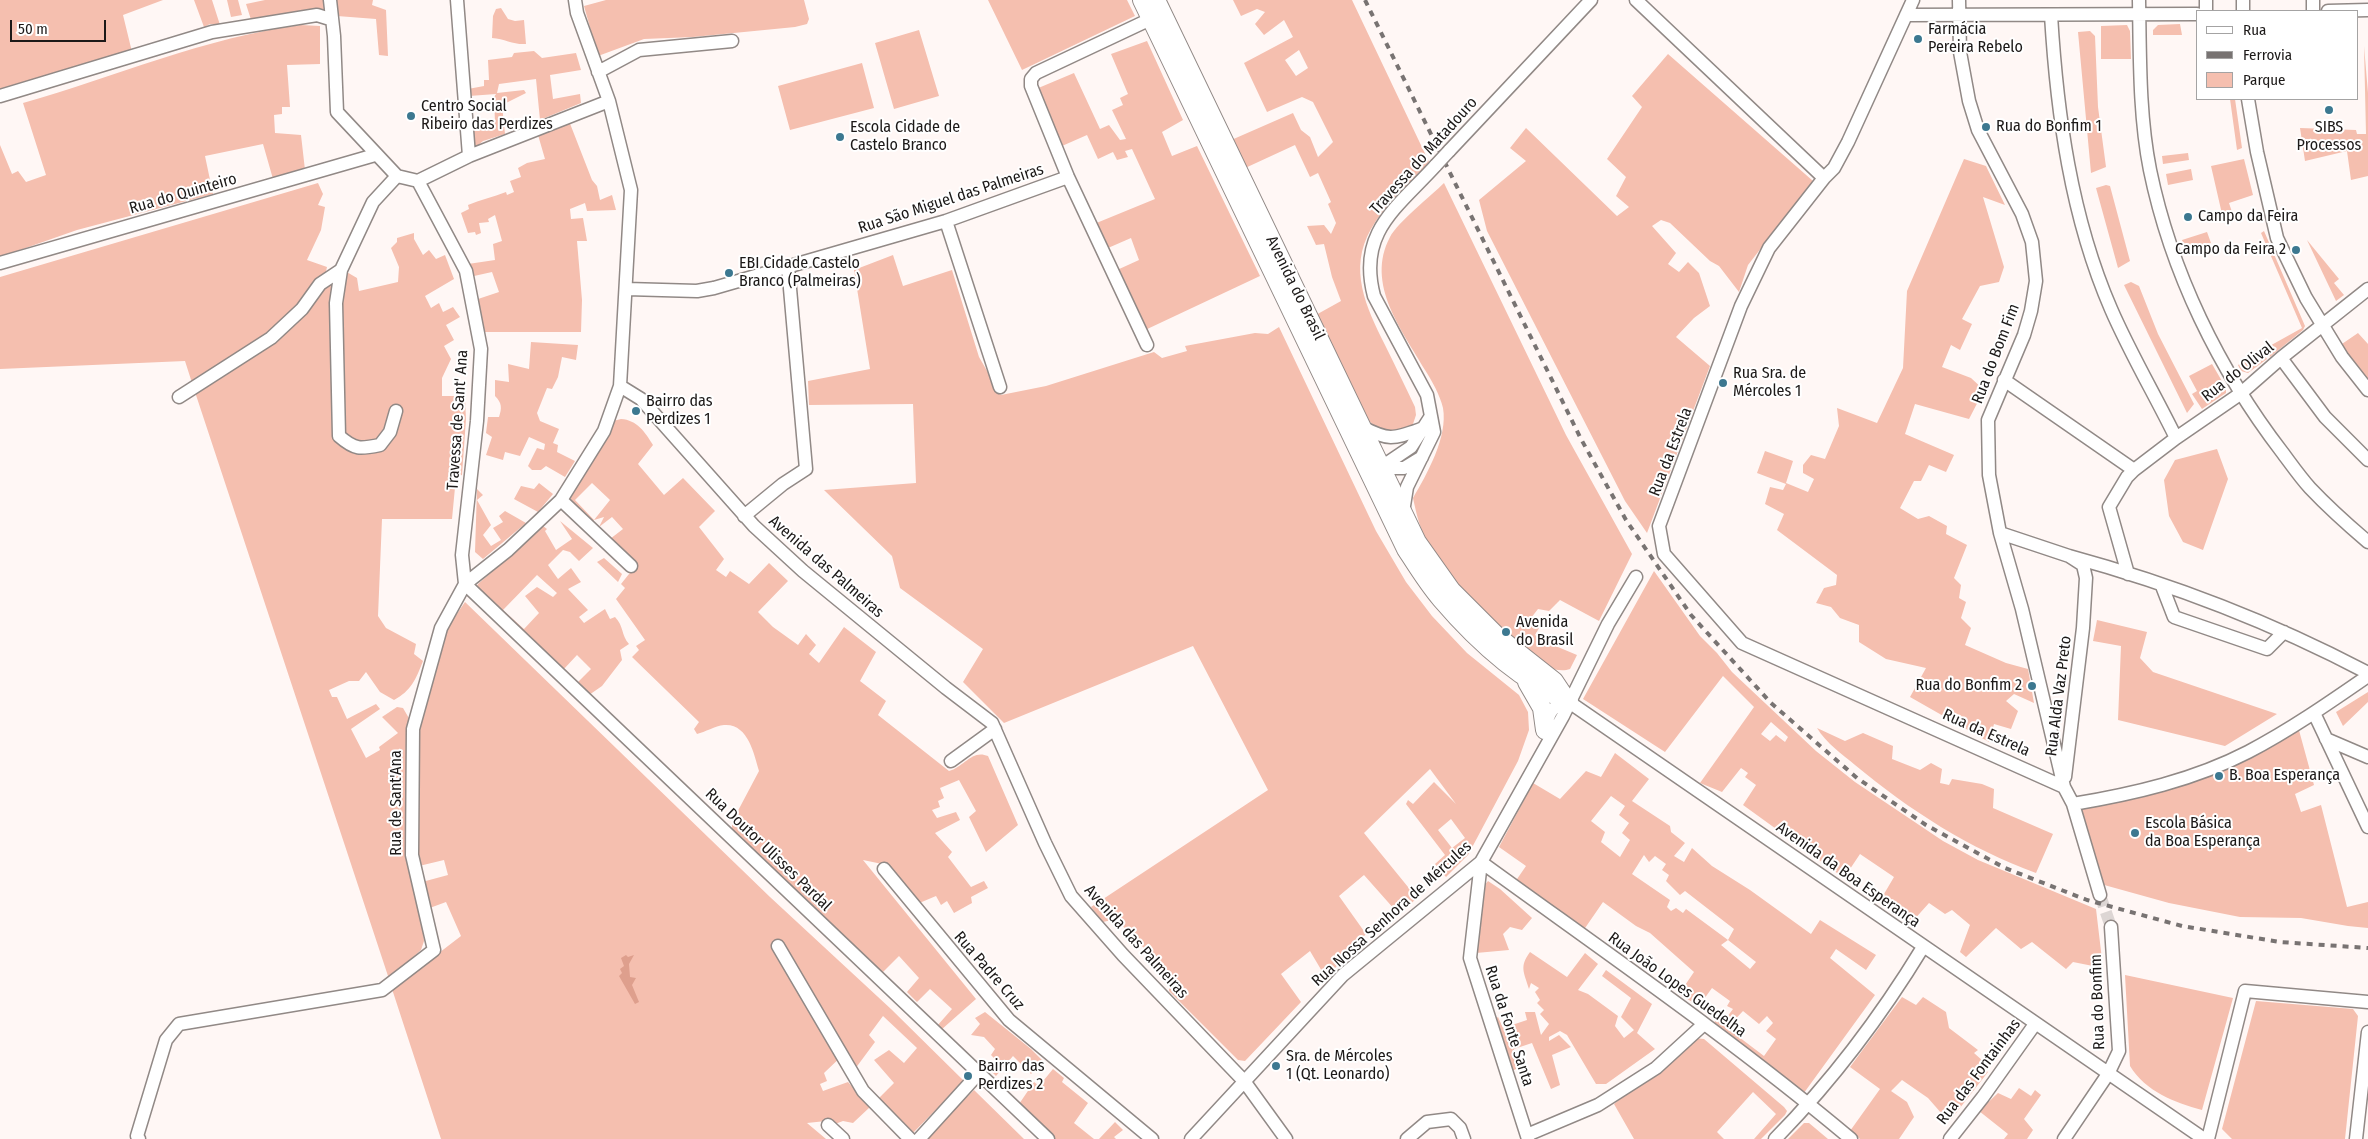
<!DOCTYPE html>
<meta charset="utf-8">
<style>
body{margin:0}
#map{position:relative;width:2368px;height:1139px;overflow:hidden;background:#fff7f5;font-family:"Fira Sans Condensed",sans-serif}
canvas{display:block}
.legend{position:absolute;left:2196px;top:10px;width:162px;height:90px;box-sizing:border-box;background:#fff;border:1px solid #a4a3a3;margin:0;padding:6px 9px;list-style:none;font-size:15px;color:#1c1918}
.legend li{display:flex;align-items:center;gap:10px;height:25px}
.legend b{width:25px;border:1px solid #a4a3a3}
.scale{position:absolute;left:10px;top:20px;width:96px;height:22px;box-sizing:border-box;border:2px solid #1c1918;border-top:0;padding-left:6px;font-size:15px;line-height:18px;white-space:nowrap;color:#1c1918;-webkit-text-stroke:4px #fff;paint-order:stroke}
</style>
<div id="map">
<canvas width="2368" height="1139"></canvas>
<ul class="legend">
<li><b style="height:6px;background:#fff"></b>Rua</li>
<li><b style="height:6px;background:#787372"></b>Ferrovia</li>
<li><b style="height:14px;background:#f5bfaf"></b>Parque</li>
</ul>
<div class="scale">50 m</div>
</div>
<script>
const g = document.querySelector('canvas').getContext('2d');
g.lineJoin = 'round';
function fillPath(path, color) { g.fillStyle = color; g.fill(path, 'evenodd'); }
function stroke(path, color, width, dash) { g.strokeStyle = color; g.lineWidth = width; g.lineCap = dash ? 'butt' : 'round'; g.setLineDash(dash || []); g.stroke(path); }
function label(font, color, halo, rows, align = 'center') {
  g.font = font + ' "Fira Sans Condensed",sans-serif'; g.lineWidth = 4; g.setLineDash([]); g.textBaseline = 'middle'; g.strokeStyle = halo; g.fillStyle = color; for (const [text, x, y, turn = 0] of rows) {
    g.save(); g.translate(x, y); g.rotate((+turn || 0) * Math.PI / 180); g.textAlign = isNaN(turn) ? turn : align; if (halo) g.strokeText(text, 0, 0); g.fillText(text, 0, 0); g.restore();
  }
}
fillPath(new Path2D(`
 M0,0H163L123,15L133,56L0,99Z
 M194,0H212L220,25L210,24L204,27Z
 M227,0H238L242,15L231,17Z
 M265,0H373L372,5L386,10L388,56L379,55L376,19L337,16L253,26L246,4Z
 M606,0H804L809,19L807,24L795,27L693,37L644,39L598,56L584,6Z
 M988,0H1127L1135,16L1022,70Z
 M1233,0H1352L1429,162C1410,183 1385,204 1371,229C1348,269 1366,307 1385,345C1395,365 1405,386 1415,407L1416,415L1412,427C1394,435 1380,433 1366,418L1314,316L1341,301L1332,277L1324,244L1316,245L1307,226L1324,225L1331,234L1336,223L1328,204L1331,202L1318,173L1310,177L1295,145L1243,169L1229,141L1293,113L1301,130L1310,137L1318,157L1333,142L1313,102L1302,97L1267,112L1244,63L1293,37L1284,20L1264,35L1255,24L1265,12L1257,9L1241,16ZM1299,50L1308,68L1296,76L1285,60Z
 M501,8L508,19L515,21L524,20L526,44C514,45 505,39 492,38L493,16L496,9Z
 M2180,24L2182,35H2153V30L2158,25Z
 M301,25L320,26V64L287,65L290,107H282V114L274,115L275,133L301,135L305,170L273,179L263,144L205,156L213,194L77,230L0,257V145L12,174L18,171L26,182L46,175L23,103C115,77 206,37 301,25Z
 M2127,25L2130,31L2131,59H2101V26Z
 M919,30L939,96L894,109L875,43Z
 M2090,31L2095,36L2098,107L2106,167L2091,173L2078,32Z
 M1147,41L1183,120L1162,132L1172,156L1197,146L1260,276L1143,331L1117,270L1139,260L1131,238L1108,248L1094,224L1155,199L1132,149L1125,151L1128,157L1117,160L1113,152L1098,159L1087,135L1062,146L1036,89L1074,73L1100,129L1109,125L1120,140L1126,139L1112,110L1123,105L1120,98L1128,94L1111,54Z
 M2364,46L2368,93V176L2351,180L2347,151L2305,161L2300,128L2356,130L2357,134H2366Z
 M534,51L542,58L576,53L581,70L550,75L553,99L580,94L581,103L540,120L536,79L499,84L497,93L524,90L526,93L502,105L505,134L483,141L476,147L467,140L466,127L486,130L495,122L494,97L496,94L469,96L468,89L484,86V80H489L488,60L512,57L514,53Z
 M1668,54L1813,181L1748,265L1739,292L1719,266L1710,261L1670,223L1661,220L1652,226L1676,253L1668,264L1679,272L1688,262L1699,273L1710,306L1694,318L1676,337L1710,366L1647,533L1625,501L1487,231L1479,200L1526,161L1510,148L1526,128L1617,216L1629,207L1616,196L1626,177L1607,159L1642,107L1632,96Z
 M862,63L874,108L790,130L778,86Z
 M2230,99H2235L2242,148L2237,150Z
 M569,121L592,180L597,186L600,200L612,195L616,210L587,211L585,203L570,209L571,219L583,218L587,241H577L582,300L581,332H481L478,299L499,292L492,272L474,276L468,264L495,260L493,244L502,241L495,215L488,219L489,222L479,223L481,233L476,235L475,232L468,233L461,213L469,209L468,205C480,200 493,197 506,192L507,195L514,192L510,181L521,177L518,168L527,163L545,159L538,135Z
 M2188,153L2189,160L2163,164L2162,156Z
 M1964,159L1986,166L2005,205L1983,197L2004,267L1999,282L1980,286L1962,319L1972,324L1960,350L1951,345L1942,367L1971,378L1984,390L1969,419L1915,404L1905,434L1954,455L1946,472L1929,465L1921,481H1914L1900,508L1918,519L1929,516L1947,526L1946,534L1967,545L1954,578L1961,585L1959,598L1966,602L1961,618L1971,628L1965,645L2006,663L2028,669L2034,703L2014,694L2006,701L2018,711L2011,729L1994,724L1989,742L1910,697L1926,668L1886,659L1859,642V625L1840,618L1831,607L1816,603L1824,588L1836,585L1837,575L1777,530L1784,514L1765,504L1770,487L1783,490L1786,484L1757,473L1765,451L1793,461L1786,483L1808,492L1814,479L1803,473V465L1811,455L1825,459L1839,426L1837,408L1877,423L1903,368L1907,291Z
 M2244,159L2253,195L2229,203L2232,212L2222,214L2211,166Z
 M2191,169L2193,180L2168,185L2166,174Z
 M318,183L323,194L318,205L325,207L321,230L307,260L327,267L324,280L273,333L193,386L185,361L0,369V277Z
 M1444,183L1566,435L1632,554L1599,621L1560,600L1549,611L1538,609L1531,618L1542,623L1535,635L1546,642L1577,655L1570,669C1532,684 1441,571 1425,538C1419,525 1416,512 1413,498C1427,474 1448,437 1443,408C1440,395 1432,381 1425,370C1402,330 1365,284 1390,237C1398,222 1431,196 1444,183Z
 M2106,185L2110,186L2130,261L2118,268L2096,188Z
 M2264,231L2305,326L2303,330L2270,357L2266,348L2302,328L2261,233Z
 M2207,232L2211,243L2186,251L2182,240Z
 M414,233V239L423,255L429,250L436,259L445,255L454,279L425,296L431,308L439,303L443,312L453,307L460,317L446,325L454,340L444,346L451,359L442,378V396H463L465,399L466,419L462,475L456,477L452,519H382L378,616L386,628L416,644L414,654L423,661C416,679 411,691 394,700L380,692L366,672L359,681H349L329,690L332,697H337L347,719L376,704L380,709L351,729L366,758L380,750L379,747L398,733L382,717L397,707L403,708L410,720L407,860L423,929L424,941L421,950L389,979L195,392L272,341L329,281L337,292L345,271L357,278L359,291L398,282L399,267L391,248L397,242V238Z
 M2307,240L2339,279L2334,283L2344,295L2336,301Z
 M893,255L903,286L952,270L979,357L1001,395L1046,386L1154,352L1162,358L1187,351L1185,346L1255,333L1268,334L1279,327L1376,531L1406,582L1432,616L1467,653L1519,695L1528,712L1529,730L1518,761L1468,855L1446,877L1435,864L1445,855L1406,804L1408,800L1413,804L1434,782L1456,804L1430,769L1364,833L1417,898L1405,909L1395,910L1364,875L1339,896L1366,934L1326,978L1310,951L1281,974L1301,1002L1245,1061L1238,1060L1169,991L1170,975L1116,919L1103,922L1091,907L1268,790L1193,646L1004,723L963,682L983,649L900,588L892,556L824,490L916,483L913,404L809,405L808,381L870,369L854,270ZM1451,819L1465,838L1452,848L1438,830Z
 M2131,282L2139,286L2158,334L2194,404L2187,413L2124,285Z
 M2358,333L2368,344V381L2339,346Z
 M531,342L578,345L576,360L562,357L558,377L552,389L547,388L537,413L540,421L559,429L553,443L558,445L557,452L575,461L565,477L546,466L541,470H532L528,466L537,448L544,450L545,444L529,437L520,456L505,452L503,460L486,455L492,437L486,433L488,417H499C502,408 502,403 495,396V380L509,382L508,364L529,369Z
 M2261,351L2267,359L2248,373L2241,371L2238,365Z
 M2212,364L2226,388V393L2202,409L2192,394L2197,391L2189,376Z
 M621,419C637,420 645,432 653,445L638,464L664,495L683,478L715,511L699,527L724,559L716,570L726,577L730,571L749,584L769,563L788,581L758,612L773,627L798,645L806,634L816,645L809,654L819,663L844,627L876,652L860,681L886,701L878,715L949,771C964,767 972,749 988,756L1018,825L986,852L969,817L976,811L959,780L940,788L944,798L938,801L940,807L932,810L937,818L956,812L960,820L935,833L952,852L948,857L971,887L984,881L988,888L971,897L972,903L954,913L947,901L941,905L936,896L917,904L887,865L863,860L976,999L941,1030L937,1026L952,1009L930,989L917,1002L907,992L919,978L899,956L880,975L732,831V822L759,771C754,754 748,723 724,725C715,726 705,732 697,734L694,729L699,722L632,657L639,650L636,646L645,640L616,599L625,588L621,584L637,564L610,539L623,529L612,517L599,527L604,517L594,520L592,524L570,504L571,496L613,421ZM592,483L610,500L594,520L575,500Z
 M2217,449L2228,479L2203,550L2183,542L2169,516L2164,480L2175,460Z
 M539,483L553,494L538,512L514,499L521,486L534,489Z
 M477,489L483,495L477,500L491,525L483,535L491,546L501,540L493,528L503,522L499,516L505,511L526,523L483,559L475,552Z
 M560,521L593,548L579,561L570,552L563,550L548,565L558,579L571,568L581,582L568,589L588,610L579,617L584,623L605,609L610,619L615,617C624,626 621,635 629,644L620,650L622,660L602,686L589,695L577,683L591,669L577,655L563,670L476,588L478,584L543,526L547,529L545,531L556,550L572,539ZM537,575L557,593L553,597L537,587L525,596L539,613L524,629L503,610Z
 M604,558L622,574L618,582L597,562Z
 M1654,571L1700,636L1717,653L1732,672L1816,751L1855,782L1943,841L1978,860L2096,909L2103,968L2073,962L2066,969L2032,942L2021,949L1996,928L1966,957L1960,952L1970,925L1952,910L1945,914L1929,903L1912,922L1881,899L1894,877L1860,854L1844,878L1743,805L1756,785L1745,777L1748,773L1741,768L1722,792L1700,783L1754,707L1723,676L1665,752L1583,699ZM1771,722L1788,737L1785,742L1776,735L1770,741L1761,734Z
 M465,602L770,897L891,1009L964,1081L912,1134L879,1098L894,1083L874,1060L889,1050L904,1063L917,1048L883,1016L869,1035L875,1042L855,1069L845,1053L824,1073L827,1081L820,1084L823,1091L848,1082L870,1107L853,1123L843,1121L835,1124L826,1121L807,1123L826,1139H441L392,989L461,936L446,902L427,909L422,882L448,875L444,860L419,866L416,858L420,721L445,631Z
 M2097,620L2147,632L2140,658L2153,672L2277,714L2225,746L2118,720L2121,646L2093,641Z
 M2368,692V702L2343,726L2336,712Z
 M2297,723L2314,785L2295,794L2301,812L2321,805L2347,907L2368,902V928L2348,926L2301,918L2240,917L2169,903L2097,883L2073,804L2233,758Z
 M1817,728L1845,741L1863,733L1893,746L1892,759L1920,770L1931,763L1942,769L1940,783L1949,785L1952,779L1982,784L1994,789L1993,808L2053,834L2036,873C1970,849 1909,810 1855,765C1842,754 1826,743 1817,728Z
 M1615,753L1649,779L1632,801L1670,826L1671,832L1685,843L1674,856L1684,862L1692,848L1712,866L1750,890L1811,934L1820,920L1876,955L1866,970L1836,949L1830,958L1875,995L1801,1097L1714,1027L1715,1020L1719,1018L1724,1021L1733,1009L1727,1006L1730,1001L1712,988L1699,1006L1679,994L1694,972L1650,933L1636,926L1603,902L1583,931L1515,882L1526,866L1499,847L1533,783L1560,799L1586,771L1601,777ZM1611,796L1625,806L1619,815L1629,823L1622,833L1630,840L1620,857L1601,842L1605,832L1591,821ZM1644,855L1649,862L1655,856L1666,864L1662,870L1669,875L1666,881L1680,895L1685,891L1734,929L1728,940L1686,909L1683,913L1676,908L1671,911L1667,907L1670,900L1632,874ZM1728,940L1756,962L1750,969L1721,945ZM1743,1011L1759,1024L1767,1016L1773,1023L1766,1031L1776,1039L1764,1056L1727,1028Z
 M1488,881L1500,889L1532,918L1522,930L1510,927L1503,934L1509,950L1476,953L1483,887Z
 M1530,952L1567,977L1585,953L1598,964L1578,990L1588,994L1618,1016L1615,1026L1624,1038L1634,1030L1621,1017L1631,998L1602,976L1606,970L1652,1004L1637,1033L1655,1049L1606,1084H1596L1567,1035L1560,1031L1549,1037V1041L1559,1035L1571,1047L1552,1055L1560,1085L1551,1089L1532,1043L1514,1049L1518,1068L1510,1072L1493,1020L1498,1017L1503,1028L1527,1020L1525,1012H1535L1541,1035L1549,1024L1540,1014L1544,1010L1537,1003L1540,1000L1535,992L1539,988L1531,983L1529,989C1524,972 1519,967 1530,952Z
 M2125,975L2233,998L2202,1110C2174,1102 2146,1092 2130,1066Z
 M1902,997L1916,1005L1923,997L1946,1012L1949,1028L1978,1050L1974,1053L1983,1061L1978,1066L1988,1072L1949,1122L1928,1098L1902,1080L1891,1091L1907,1102L1914,1117L1899,1139H1860L1850,1131L1880,1089L1850,1067Z
 M2256,1001L2353,1009L2358,1016L2345,1139H2232L2222,1129Z
 M985,1012L1031,1049L1043,1061L1031,1074L1013,1056L996,1076L990,1070L997,1061L991,1055L995,1049L984,1037L971,1035L980,1024L975,1018Z
 M1694,1038L1704,1039L1784,1107L1787,1111L1785,1115L1761,1139H1754L1776,1114L1753,1092L1717,1132L1724,1139H1634L1614,1104Z
 M1053,1069L1064,1078L1062,1082L1088,1103L1074,1123L1094,1139H1051L1017,1107L1034,1082L1039,1086Z
 M2019,1088L2031,1096L2035,1090L2041,1095L2024,1119L2033,1130L2027,1139H2004L2008,1134L1979,1111L1998,1093L2011,1099Z
 M974,1090L1024,1139H925Z
 M1115,1122L1123,1130L1114,1137L1116,1139H1099Z
 M1804,1123H1809L1828,1139H1788Z`), '#f5bfaf');
fillPath(new Path2D(`
 M626,955L628,957L634,955L629,964L630,977L636,978L632,985L639,1002L635,1004L619,976L622,973L620,969L624,966L621,958Z`), '#de9f8d');
stroke(new Path2D(`
 M2100,895L2111,927`), '#ddd6d4', 12, [12, 6]);
const minor = new Path2D(`
 M330,0L334,36L337,112L397,176
 M457,0L469,156
 M1636,0L1824,178L1769,248L1741,306L1659,526L1664,554L1742,643L2064,787
 M1959,0L1960,52L1969,101L1978,130L2022,214L2032,242L2036,281L2031,311L2024,335L1988,420L1989,475L2000,533L2022,609L2064,787L2073,804L2100,895
 M2139,0C2140,56 2139,115 2150,170C2171,272 2219,370 2282,452C2291,464 2300,477 2310,488C2328,507 2348,525 2368,542
 M2206,0V11
 M2243,0V11
 M2313,11V0
 M2328,11L2368,10
 M1906,15L2197,14
 M2051,15C2057,114 2071,217 2111,309C2130,353 2155,395 2176,438
 M598,72L639,50L732,41
 M0,96L212,32L317,15L330,19
 M2248,99L2257,152L2277,238L2306,298L2342,357L2368,390
 M1449,151L1591,0
 M397,176L418,181L469,156L609,101
 M1824,178L1834,168L1848,142L1913,0
 M418,181L466,271L481,349L477,421L462,555L465,584
 M946,221L1000,387
 M0,263L375,155
 M627,289L697,291L714,288L946,221L1068,177
 M1147,345L1068,177L1031,86V79L1036,73L1157,16
 M2281,358L2325,417L2368,460
 M2004,380L2134,470
 M620,386L641,399L754,526L803,571L946,688L992,723L1045,843L1071,896L1123,955L1244,1081L1286,1139
 M179,397L271,338L302,309L320,284L341,270
 M396,411L390,432L380,445C360,449 355,450 339,436L336,303L341,270L373,202L397,176
 M1362,427C1389,441 1393,439 1421,429
 M1382,468H1404L1422,457
 M1374,472L1411,447L1431,416
 M561,500L631,566
 M1403,512L1407,487L1434,432L1427,395L1374,296C1357,232 1397,208 1436,165
 M744,516L783,484L806,469L788,266
 M2000,533L2069,556L2083,565L2086,578L2083,628L2065,777
 M2069,556C2172,584 2273,623 2368,673
 M2128,574L2109,507L2127,477L2134,470L2176,438L2240,394L2281,358L2368,289
 M465,584L1048,1139
 M2162,586L2174,617L2267,649L2284,632
 M1569,702L2204,1139
 M2314,713L2368,827
 M1546,726C1549,711 1553,705 1569,702
 M2326,739L2368,757
 M951,761L995,729
 M2073,804C2133,794 2194,780 2248,752C2290,730 2329,703 2368,676
 M1481,862C1605,952 1733,1040 1851,1139
 M1481,862L1470,958L1528,1139
 M884,869L1009,1020L1152,1139
 M778,946L863,1091L910,1139
 M828,1125L843,1139
 M1527,1135L1598,1105L1656,1068L1704,1024
 M139,1139L137,1136L166,1040L179,1024L382,990L434,950L412,855L413,729L441,628L465,584L508,550L561,500L604,431L620,386L631,190L609,101L577,13L575,0
 M919,1139L979,1073
 M1191,1139L1343,975L1481,862L1563,716L1608,624L1636,577
 M1407,1139L1427,1122L1451,1119L1460,1128L1464,1139
 M1775,1139C1832,1081 1881,1016 1923,947
 M1950,1139L1983,1097L2035,1024
 M2064,1139L2108,1074L2119,1051L2111,927
 M2208,1139L2245,991L2368,1002
 M2356,1139L2368,1032`);
const secondary = new Path2D(`
 M1142,0L1406,549C1417,566 1428,584 1441,599C1476,640 1520,680 1569,702
 M1156,0L1417,542L1451,590L1497,636L1554,681L1568,702
 M1527,682L1542,708L1545,730`);
stroke(minor, '#918986', 15);
stroke(secondary, '#918986', 20);
stroke(minor, '#fff', 12);
stroke(secondary, '#fff', 18);
stroke(new Path2D(`
 M1365,0L1581,439L1626,520L1691,615L1771,703L1857,778L1926,825L2005,868L2087,900L2182,926L2280,942L2368,948`), '#787372', 4, [6, 6]);
const minorBridge = new Path2D(`
 M1436,165L1449,151`);
stroke(minorBridge, '#918986', 15, []);
stroke(minorBridge, '#fff', 12);
for (const [x, y, r, color] of [
 [1918,39,5,"#3c7890"],
 [2329,110,5,"#3c7890"],
 [411,116,5,"#3c7890"],
 [1986,127,5,"#3c7890"],
 [840,137,5,"#3c7890"],
 [2188,217,5,"#3c7890"],
 [2296,250,5,"#3c7890"],
 [729,273,5,"#3c7890"],
 [1723,383,5,"#3c7890"],
 [636,411,5,"#3c7890"],
 [1506,632,5,"#3c7890"],
 [2032,686,5,"#3c7890"],
 [2219,776,5,"#3c7890"],
 [2135,833,5,"#3c7890"],
 [1276,1066,5,"#3c7890"],
 [968,1076,5,"#3c7890"]
]) { const dot = new Path2D(); dot.arc(x, y, r, 0, 2 * Math.PI); g.fillStyle = color; g.fill(dot); stroke(dot, '#fff', 2); }
label('16px', '#1c1918', '#fff', [
 ["Farmácia",1928,30],
 ["Pereira Rebelo",1928,48],
 ["Centro Social",421,107],
 ["Ribeiro das Perdizes",421,125],
 ["Rua do Bonfim 1",1996,127],
 ["Escola Cidade de",850,128],
 ["Castelo Branco",850,146],
 ["SIBS",2329,128,"center"],
 ["Processos",2329,146,"center"],
 ["Campo da Feira",2198,217],
 ["Campo da Feira 2",2286,250,"right"],
 ["EBI Cidade Castelo",739,264],
 ["Branco (Palmeiras)",739,282],
 ["Rua Sra. de",1733,374],
 ["Mércoles 1",1733,392],
 ["Bairro das",646,402],
 ["Perdizes 1",646,420],
 ["Avenida",1516,623],
 ["do Brasil",1516,641],
 ["Rua do Bonfim 2",2022,686,"right"],
 ["B. Boa Esperança",2229,776],
 ["Escola Básica",2145,824],
 ["da Boa Esperança",2145,842],
 ["Sra. de Mércoles",1286,1057],
 ["1 (Qt. Leonardo)",1286,1075],
 ["Bairro das",978,1067],
 ["Perdizes 2",978,1085]
], 'left');
label('16px', '#1c1918', '#fff', [
 ["Travessa do Matadouro",1424,156,-48],
 ["Rua do Quinteiro",183,194,-16],
 ["Rua São Miguel das Palmeiras",951,199,-18],
 ["Avenida do Brasil",1295,288,64],
 ["Rua do Bom Fim",1996,354,-69],
 ["Rua do Olival",2238,372,-38],
 ["Travessa de Sant' Ana",458,420,-86],
 ["Rua da Estrela",1671,452,-69],
 ["Avenida das Palmeiras",826,567,41],
 ["Rua Alda Vaz Preto",2059,696,-83],
 ["Rua da Estrela",1986,733,24],
 ["Rua de Sant'Ana",397,803,-90],
 ["Rua Doutor Ulisses Pardal",768,850,44],
 ["Avenida da Boa Esperança",1848,875,35],
 ["Rua Nossa Senhora de Mércules",1392,914,-42],
 ["Avenida das Palmeiras",1136,942,48],
 ["Rua Padre Cruz",989,971,49],
 ["Rua João Lopes Guedelha",1677,985,36],
 ["Rua do Bonfim",2098,1002,-92],
 ["Rua da Fonte Santa",1509,1026,72],
 ["Rua das Fontainhas",1979,1072,-53]
]);
</script>
